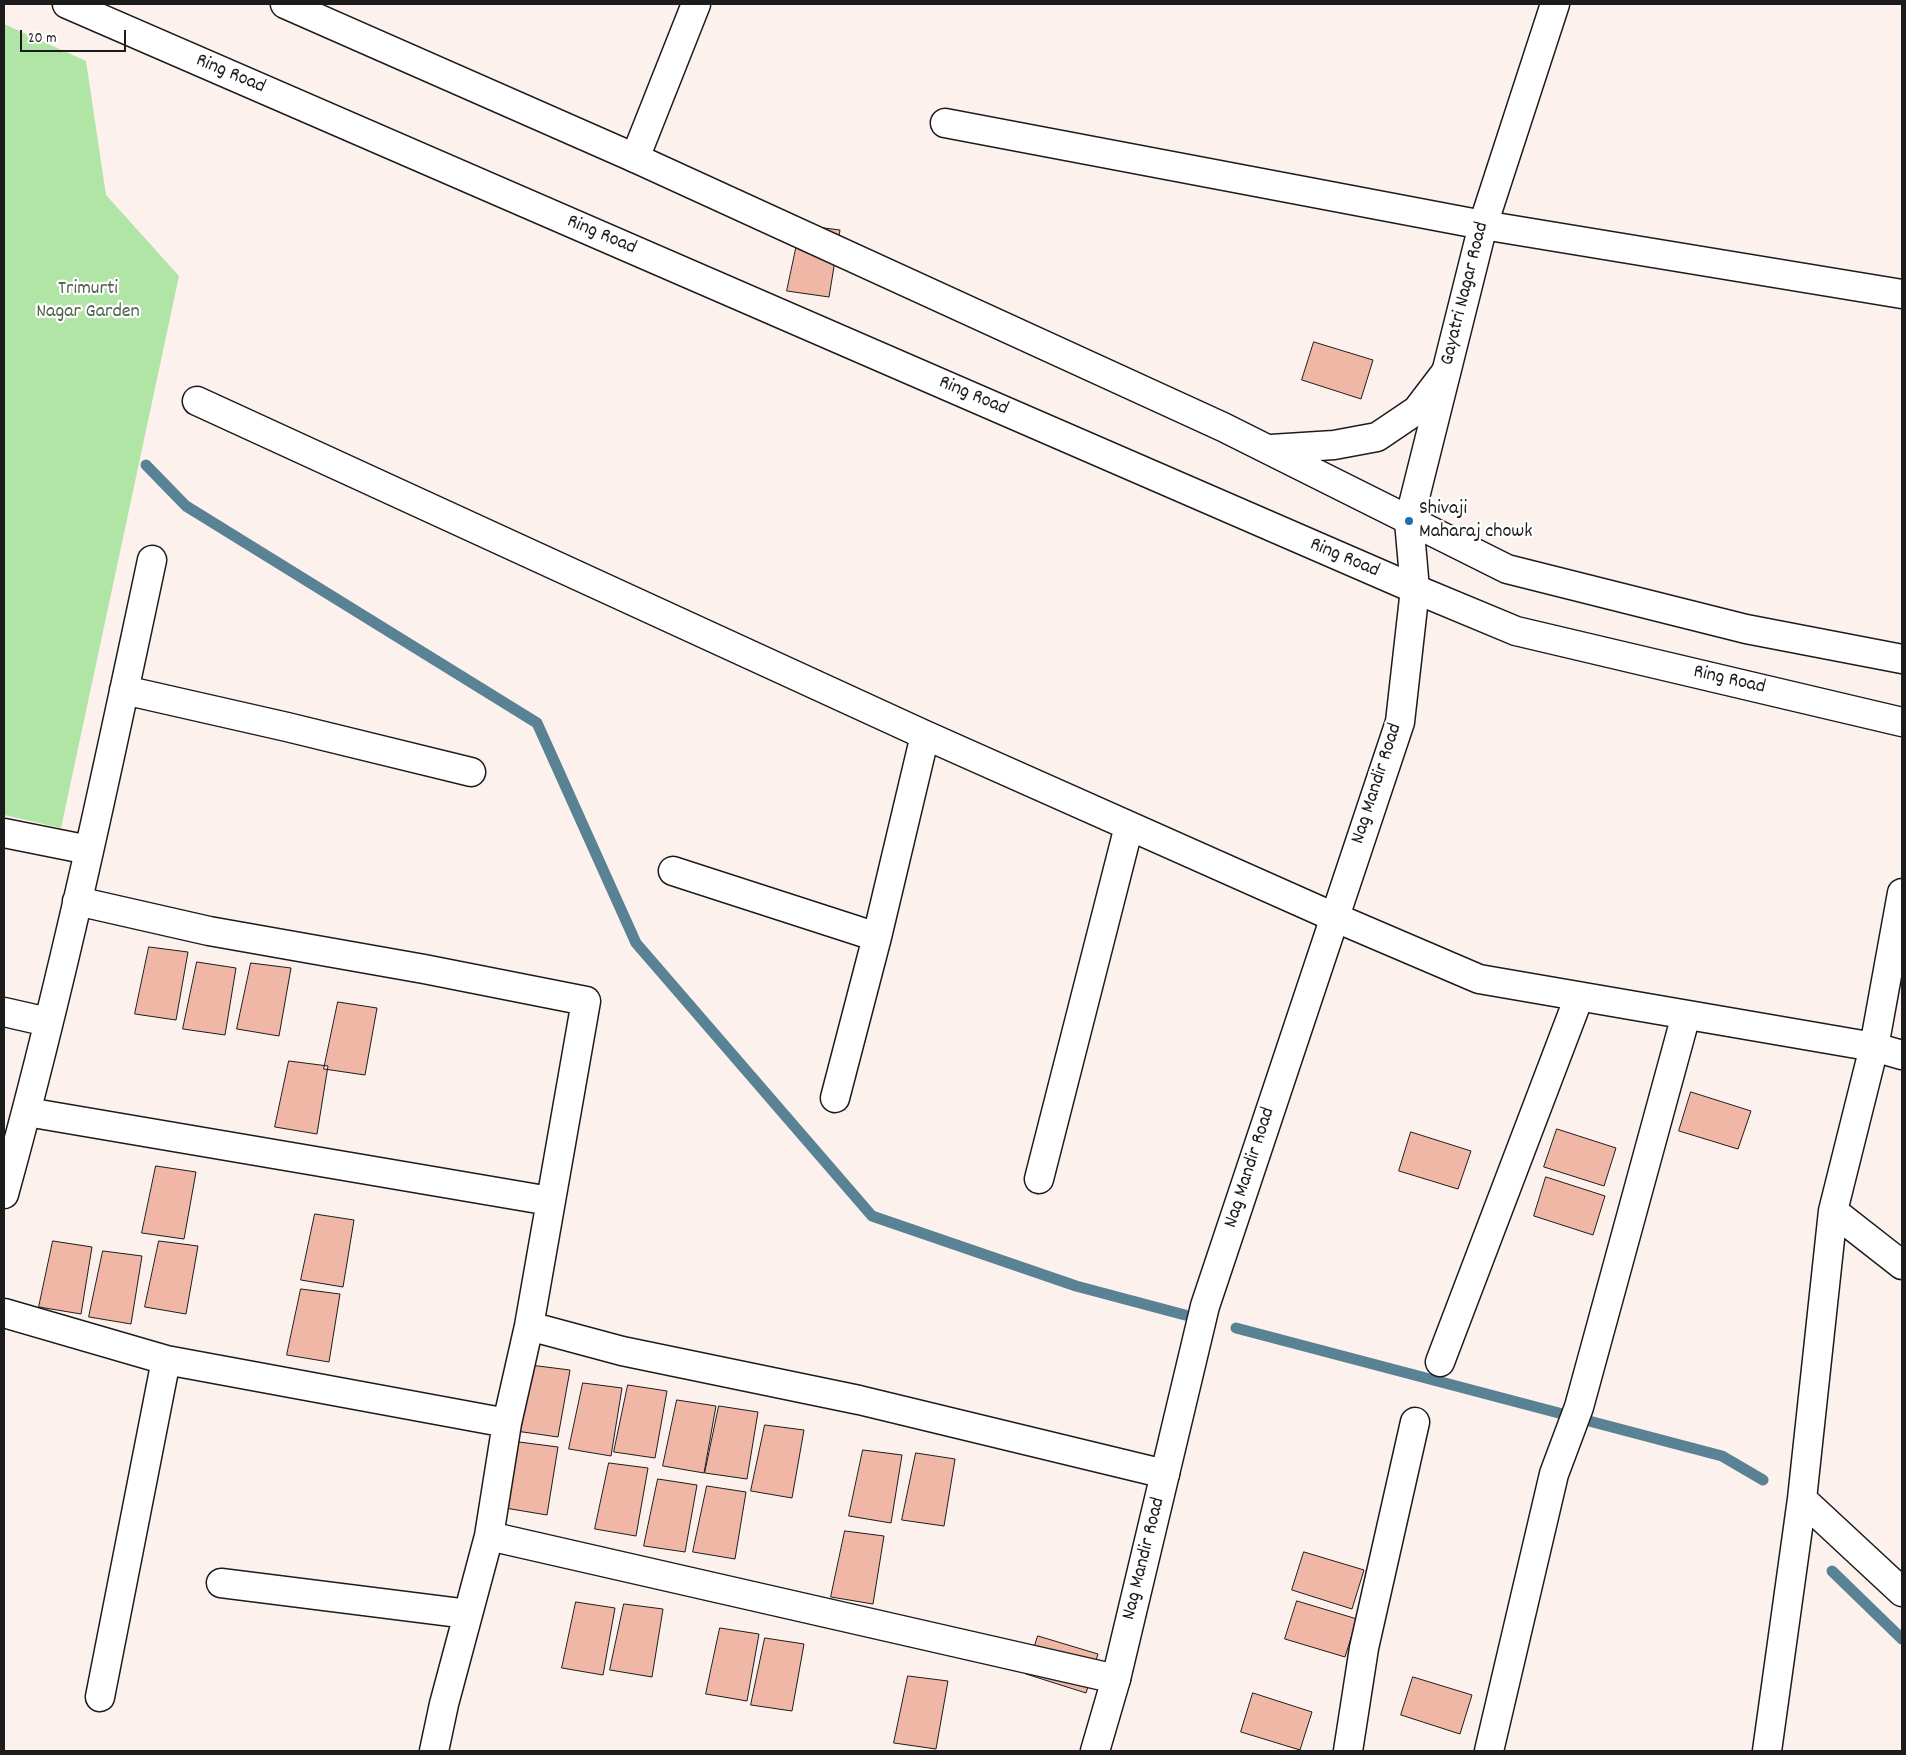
<!DOCTYPE html>
<style>
body{margin:0}
#map{position:relative;width:1906px;height:1755px;overflow:hidden;background:#fcf1ed;font-family:Dekko,sans-serif}
canvas{display:block}
.frame{position:absolute;inset:0;border:5px solid #1c1c1c;pointer-events:none}
.scale{position:absolute;left:20px;top:30px;width:106px;height:22px;box-sizing:border-box;border:2px solid #1c1c1c;border-top:0;padding-left:6px;font-size:15px;line-height:18px;white-space:nowrap;color:#1c1c1c;-webkit-text-stroke:4px #fff;paint-order:stroke}
</style>
<div id="map">
<canvas width="1906" height="1755"></canvas>
<div class="frame"></div>
<div class="scale">20 m</div>
</div>
<script>
const g = document.querySelector('canvas').getContext('2d');
g.lineJoin = 'round';
function fillPath(path, color) { g.fillStyle = color; g.fill(path, 'evenodd'); }
function stroke(path, color, width, dash) { g.strokeStyle = color; g.lineWidth = width; g.lineCap = dash ? 'butt' : 'round'; g.setLineDash(dash || []); g.stroke(path); }
function label(font, color, halo, rows, align = 'center') {
  g.font = font + ' Dekko,sans-serif'; g.lineWidth = 4.5; g.setLineDash([]); g.textBaseline = 'middle'; g.strokeStyle = halo; g.fillStyle = color; for (const [text, x, y, turn = 0] of rows) {
    g.save(); g.translate(x, y); g.rotate((+turn || 0) * Math.PI / 180); g.textAlign = isNaN(turn) ? turn : align; if (halo) g.strokeText(text, 0, 0); g.fillText(text, 0, 0); g.restore();
  }
}
fillPath(new Path2D(`
 M4,24L86,61L106,195L179,276L61,828L4,815Z`), '#b1e5a6');
stroke(new Path2D(`
 M146,465L186,506L537,723L636,943L872,1216L1076,1286L1185,1315
 M1236,1328L1722,1456L1763,1480
 M1832,1571L1902,1639`), '#5a8295', 11);
const building = new Path2D(`
 M801,225L840,230L829,297L787,291Z
 M1314,342L1373,360L1361,399L1302,380Z
 M149,947L188,952L176,1020L135,1014Z
 M197,962L236,968L225,1035L183,1029Z
 M251,963L291,968L279,1036L237,1029Z
 M338,1002L377,1008L365,1075L324,1069Z
 M289,1061L328,1066L317,1134L275,1127Z
 M1691,1092L1751,1111L1738,1149L1679,1131Z
 M1557,1129L1616,1148L1604,1186L1544,1167Z
 M1411,1132L1471,1151L1458,1189L1399,1171Z
 M156,1166L196,1172L184,1239L142,1233Z
 M1546,1177L1605,1196L1593,1235L1534,1216Z
 M315,1214L354,1220L343,1287L301,1280Z
 M53,1241L92,1247L81,1314L39,1307Z
 M159,1241L198,1246L186,1314L145,1307Z
 M103,1251L142,1256L131,1324L89,1317Z
 M301,1289L340,1294L329,1362L287,1355Z
 M530,1365L570,1370L558,1437L516,1431Z
 M583,1383L622,1388L611,1456L569,1449Z
 M628,1385L667,1391L655,1458L614,1452Z
 M677,1400L716,1406L704,1473L663,1466Z
 M719,1406L758,1412L747,1479L705,1473Z
 M765,1425L804,1430L792,1498L751,1491Z
 M519,1442L558,1447L547,1515L505,1508Z
 M863,1450L902,1455L891,1523L849,1516Z
 M916,1453L955,1459L944,1526L902,1520Z
 M609,1463L648,1468L636,1536L595,1529Z
 M658,1479L697,1485L685,1552L644,1546Z
 M707,1486L746,1492L735,1559L693,1552Z
 M845,1531L884,1536L873,1604L831,1597Z
 M1304,1552L1364,1570L1352,1609L1292,1590Z
 M1297,1601L1357,1619L1345,1657L1285,1639Z
 M576,1602L615,1608L603,1675L562,1668Z
 M624,1604L663,1609L652,1677L610,1670Z
 M720,1628L759,1634L747,1701L706,1694Z
 M1038,1636L1098,1654L1086,1693L1026,1674Z
 M765,1638L804,1644L792,1711L751,1705Z
 M908,1676L948,1681L936,1749L894,1743Z
 M1413,1677L1472,1695L1460,1734L1401,1715Z
 M1253,1693L1312,1712L1300,1750L1241,1732Z`);
fillPath(building, '#f0b7a7');
stroke(building, '#1c1c1c', 1);
const minor = new Path2D(`
 M945,123L1483,225L1902,294
 M635,158L696,4
 M197,401L925,735L1334,917L1479,979L1874,1047L1902,1055
 M124,690L287,727L471,772
 M4,833L89,850
 M673,871L877,937
 M77,901L209,931L424,969L586,1001L529,1326L507,1423L489,1536L444,1704L434,1751
 M4,1012L48,1022
 M835,1098L877,937L925,735
 M27,1112L550,1201
 M1039,1179L1129,826
 M4,1194C62,985 107,772 152,560
 M1833,1211L1902,1265
 M4,1313L166,1360L507,1423
 M529,1326L622,1351L859,1400L1165,1474
 M1440,1362L1579,997
 M1802,1499L1902,1592
 M489,1536L1116,1679
 M221,1583L468,1614
 M100,1697L166,1360
 M1348,1751L1364,1648L1415,1422
 M1489,1751L1554,1474L1579,1407L1686,1015
 M1767,1751L1802,1499L1833,1211L1874,1047L1902,893`);
const tertiary = new Path2D(`
 M1095,1751L1116,1679L1205,1306L1400,722L1415,589L1409,521L1483,225L1555,4`);
const primary = new Path2D(`
 M67,4L1415,589L1516,631L1902,722
 M285,4L635,158L1223,427L1507,569L1746,629L1902,659
 M1271,449L1334,445L1377,437L1417,410L1446,372`);
stroke(minor, '#1c1c1c', 31);
stroke(tertiary, '#1c1c1c', 31);
stroke(primary, '#1c1c1c', 31);
stroke(minor, '#fff', 28);
stroke(tertiary, '#fff', 28);
stroke(primary, '#fff', 28);
for (const [x, y, r, color] of [
 [1409,521,5,"#1f6fb2"]
]) { const dot = new Path2D(); dot.arc(x, y, r, 0, 2 * Math.PI); g.fillStyle = color; g.fill(dot); stroke(dot, '#fff', 2); }
label('20px', '#1c1c1c', '#fff', [
 ["Ring Road",230,75,23],
 ["Ring Road",601,236,23],
 ["Gayatri Nagar Road",1466,294,-76],
 ["Ring Road",973,397,23],
 ["Ring Road",1344,559,23],
 ["Ring Road",1729,681,13],
 ["Nag Mandir Road",1378,784,-72],
 ["Nag Mandir Road",1251,1168,-72],
 ["Nag Mandir Road",1145,1559,-76]
]);
label('20px', '#50624c', '#fff', [
 ["Trimurti",88,290],
 ["Nagar Garden",88,313]
]);
label('20px', '#1c1c1c', '#fff', [
 ["Shivaji",1419,510],
 ["Maharaj chowk",1419,533]
], 'left');
</script>
